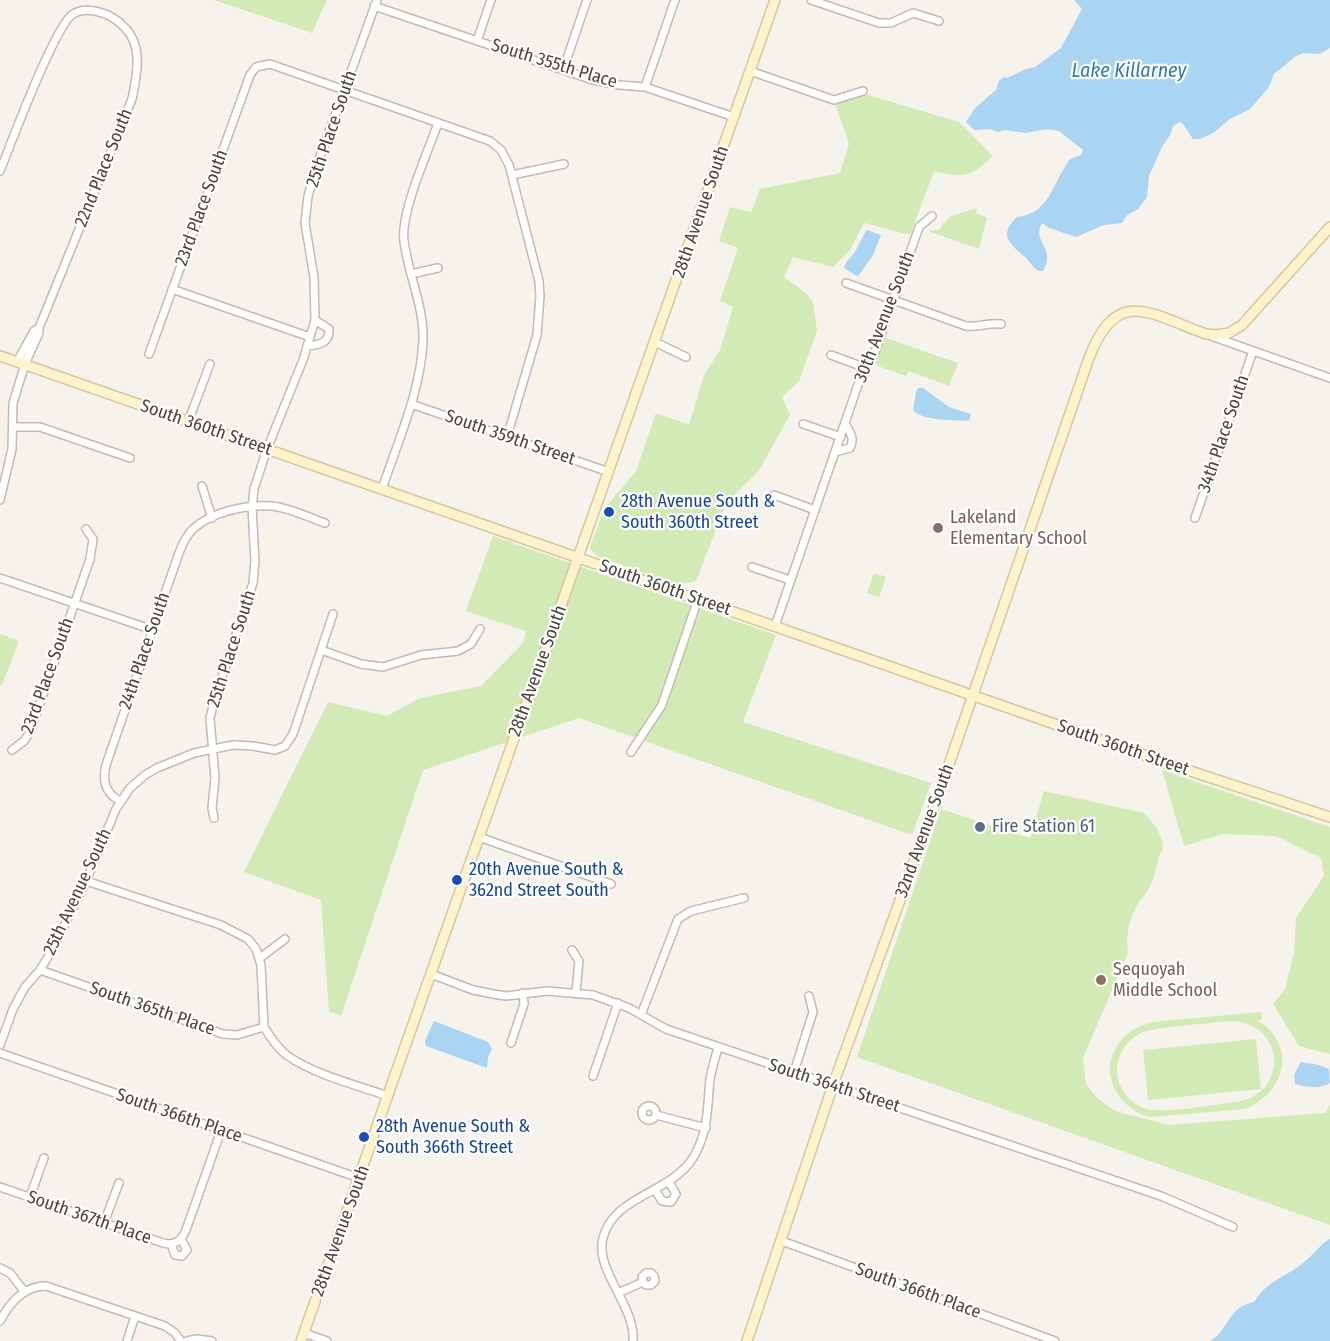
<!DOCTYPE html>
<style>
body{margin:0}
canvas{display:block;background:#f6f3ec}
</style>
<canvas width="1330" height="1341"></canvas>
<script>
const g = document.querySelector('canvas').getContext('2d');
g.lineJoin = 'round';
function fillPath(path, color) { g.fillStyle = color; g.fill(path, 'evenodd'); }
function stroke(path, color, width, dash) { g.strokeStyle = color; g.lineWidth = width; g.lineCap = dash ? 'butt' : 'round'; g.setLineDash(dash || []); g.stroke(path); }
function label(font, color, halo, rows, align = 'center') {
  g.font = font + ' "Fira Sans Condensed",sans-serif'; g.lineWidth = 4.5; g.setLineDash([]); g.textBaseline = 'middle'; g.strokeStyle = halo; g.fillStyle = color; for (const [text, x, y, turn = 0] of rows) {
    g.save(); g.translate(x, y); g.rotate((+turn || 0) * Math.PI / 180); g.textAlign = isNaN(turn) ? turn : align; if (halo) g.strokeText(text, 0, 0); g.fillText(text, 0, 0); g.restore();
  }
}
fillPath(new Path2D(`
 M214,0H327L312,33Z
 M859,95H868L959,122L993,156C970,178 965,178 934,171L910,235L864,223L850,250L833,267L793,257L784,277L806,293L813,302L817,331L799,381L782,397L790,415L758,472L726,503L696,581L678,585L597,556L591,550L590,547L604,509L636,471L656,413L689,425L704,375L720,350L733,307L720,301L738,248L719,241L730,207L751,212L760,189L840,173L849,144L835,103Z
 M977,208L976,213L987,218L979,249L928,231L939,230L949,217Z
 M886,338L958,363L949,386L909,371L906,376L875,365Z
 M493,536L776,635L743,722L931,783L912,835L579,718L423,770L341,1016L329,1011L321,900L244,872L328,702L387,716L420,698L481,686L523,643L526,631L466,611Z
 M874,573L886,577L879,597L867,593Z
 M0,634L19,641L2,685H0Z
 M1162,770L1330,827V1054L1299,1046L1273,1004L1285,989L1294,953L1296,918L1324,876L1321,858L1276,836L1223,834L1184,846Z
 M1044,791L1144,813L1157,828L1162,840L1163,849C1156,860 1157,872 1151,884C1148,892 1142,897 1138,904C1128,920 1126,935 1128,953L1083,1058L1086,1084L1098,1099L1115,1111L1169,1125L1325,1113L1330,1104V1225L857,1057L941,809L1030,838Z
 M1261,1012L1262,1020H1257C1298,1045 1286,1093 1245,1109L1149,1117C1120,1109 1098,1075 1117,1046C1125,1032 1137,1027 1152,1022ZM1229,1021C1284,1021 1291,1091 1238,1102C1218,1104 1163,1114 1147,1109C1129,1104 1116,1086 1117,1068C1118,1054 1126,1041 1139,1034C1153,1026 1209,1024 1229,1021Z
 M1256,1039L1261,1089L1148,1100L1143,1050Z`), '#d2eab5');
fillPath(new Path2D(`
 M1074,0H1330V48L1320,54L1304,53L1296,56L1274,74L1269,87L1250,109L1230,119L1213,133L1200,139H1193L1183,124L1180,122L1173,126L1170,135L1162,147L1149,176L1147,197L1138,209L1127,215L1122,223L1104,225L1076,237L1049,228L1042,223C1031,242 1057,247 1043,271H1039C1033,268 1030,262 1025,257C1009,243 998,235 1017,217C1049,214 1052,185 1068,162L1070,159L1081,155L1083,150L1059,131L1047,129L1025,133L1005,130L998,132L990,129L974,130L966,122L975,108L996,90L999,81L1004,77L1007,78L1026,69L1035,67L1061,48L1082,9Z
 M867,230L881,235L873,255L859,275L857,276L844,268C846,260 852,257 856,250C860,243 862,237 867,230Z
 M918,388H923L949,407L971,414L969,421C956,420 921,421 913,410L916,392Z
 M434,1021L488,1042L492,1049L488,1057L487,1068L426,1046L425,1041Z
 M1301,1062L1319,1065L1329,1069L1330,1083C1321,1089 1305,1087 1295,1084L1294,1075Z
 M1330,1239V1341H1210C1229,1331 1227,1307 1254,1302C1265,1284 1281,1278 1298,1267C1308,1260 1317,1249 1326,1241Z`), '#a9d4f2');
const street = new Path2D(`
 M811,0L879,23H891L913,13L939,21
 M374,6L593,80L619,85L645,87L734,117
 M477,41L491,0
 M563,70L587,0
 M750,71L834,100L863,91
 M645,87L675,0
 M0,171C10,146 55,25 73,14C88,5 112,14 123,26C144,45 137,74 132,99L39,328V333L25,364L13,403L12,449L0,500
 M512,175L564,164
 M411,274L438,268
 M846,283L966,326C978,328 989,322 1001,324
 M172,289L310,337
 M1211,336L1330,378
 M655,342L686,357
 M307,346C319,345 330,343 329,329L315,320
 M149,354L250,75L256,67L270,64L490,141L501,150L509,165L539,281L540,296L537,335L507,437
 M831,355L866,368
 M17,362L34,331L39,328
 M411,404L609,472
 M188,422L210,364
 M803,424L841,437
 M13,427H40L130,458
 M835,452L850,448C855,438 850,433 845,423
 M202,486L212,518
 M382,489C398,441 421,391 423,340C424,306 408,274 404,241C400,213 428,152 438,123
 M774,495L815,510
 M1195,518L1253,351
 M752,567L790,580
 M0,578L153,630
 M775,626L860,379L875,352L919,227L932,216
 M321,650L361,664L383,667L421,655L458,651L471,644L480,629
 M12,750L24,741L30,732L90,559L93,539L86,529
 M631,752L662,705L698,599
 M120,801C105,793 102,781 106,765L179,553C182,545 186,536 193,529C211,512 247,504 272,506C290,508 308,517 325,523
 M214,818L212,808L215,778L210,718L215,698L253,583L255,561L252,507L254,489L267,449L303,360L315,320L314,277L305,223L308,196L317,165L377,0
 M479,837L611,884
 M86,881L221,925L248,939L256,949L261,965L264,1027
 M572,950L579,961L576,992
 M260,958L285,939
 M40,970L223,1034L237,1035L264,1027C271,1038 278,1049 288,1056C313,1074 359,1086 388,1096
 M431,974L473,990L493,994L506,996L547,991L593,995L629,1008L666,1029L1161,1196L1233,1227
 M641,1015L678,919L691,911L744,898
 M511,1043L524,1004L523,993
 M0,1045L13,1009L25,987L40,970L54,947L86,881L116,809L130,788L145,775L157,768L194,753L233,745L253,746L275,750L285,746L293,734L333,614
 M0,1053L359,1178
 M794,1072L813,1012L809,996
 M593,1076L618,1003
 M642 1113a7 7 0 1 1 14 0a7 7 0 1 1-14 0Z
 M656,1115L706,1128
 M0,1187L163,1243C175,1246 181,1241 186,1230L221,1131
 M655,1190L662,1201L671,1202L676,1194L669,1182
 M30,1197L44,1158
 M104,1223L119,1183
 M782,1241L1055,1341
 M171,1244L175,1255L182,1256L187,1250L181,1239
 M0,1268L10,1273L24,1291
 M618,1293L643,1282L642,1277L646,1273H651L654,1276L655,1281L651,1285H646L643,1282
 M0,1321C10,1302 24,1286 46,1286L165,1326L175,1333L181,1341
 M304,1333L327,1341
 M127,1341L135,1316
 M187,1341L197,1339L212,1341
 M633,1341C636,1306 594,1270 603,1238C614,1195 670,1194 693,1158C709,1131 707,1108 710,1079C712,1068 715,1058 718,1048`);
const secondary = new Path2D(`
 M0,356L1172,765L1330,817
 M301,1341L775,0
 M747,1341L833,1085L945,776L1089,358C1117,285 1150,314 1206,334L1216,335L1229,333L1242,325L1330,227`);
stroke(street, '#c2bbae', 10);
stroke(secondary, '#d6c79b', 12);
stroke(street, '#fff', 7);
stroke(secondary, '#fff3cd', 9);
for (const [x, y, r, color] of [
 [609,512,6,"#1a4fb4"],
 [938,528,6,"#8d6e63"],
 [980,827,6,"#5c6f8a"],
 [457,880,6,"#1a4fb4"],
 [1101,980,6,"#8d6e63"],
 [364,1137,6,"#1a4fb4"]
]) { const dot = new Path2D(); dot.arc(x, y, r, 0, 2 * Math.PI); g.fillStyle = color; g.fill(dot); stroke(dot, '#fff', 2); }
label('18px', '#4b4439', '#fff', [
 ["South 355th Place",554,64,17],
 ["25th Place South",332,129,-71],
 ["22nd Place South",104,168,-68],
 ["23rd Place South",202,208,-70],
 ["28th Avenue South",701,212,-71],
 ["30th Avenue South",885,317,-69],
 ["South 360th Street",206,428,19],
 ["34th Place South",1224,434,-71],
 ["South 359th Street",510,438,19],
 ["South 360th Street",665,588,19],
 ["25th Place South",232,649,-72],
 ["24th Place South",145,651,-71],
 ["28th Avenue South",538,671,-70],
 ["23rd Place South",48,676,-70],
 ["South 360th Street",1123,748,19],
 ["32nd Avenue South",925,831,-70],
 ["25th Avenue South",78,892,-65],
 ["South 365th Place",152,1009,19],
 ["South 364th Street",834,1086,18],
 ["South 366th Place",179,1116,19],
 ["South 367th Place",89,1218,19],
 ["28th Avenue South",341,1231,-70],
 ["South 366th Place",918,1291,20]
]);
label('18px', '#164399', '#fff', [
 ["28th Avenue South &",621,502],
 ["South 360th Street",621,523],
 ["20th Avenue South &",469,870],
 ["362nd Street South",469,891],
 ["28th Avenue South &",376,1127],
 ["South 366th Street",376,1148]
], 'left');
label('18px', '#785e54', '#fff', [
 ["Lakeland",950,518],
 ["Elementary School",950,539],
 ["Sequoyah",1113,970],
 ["Middle School",1113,991]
], 'left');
label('18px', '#4e5e75', '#fff', [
 ["Fire Station 61",992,827]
], 'left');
label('italic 20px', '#2e7ab2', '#fff', [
 ["Lake Killarney",1129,71]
]);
</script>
